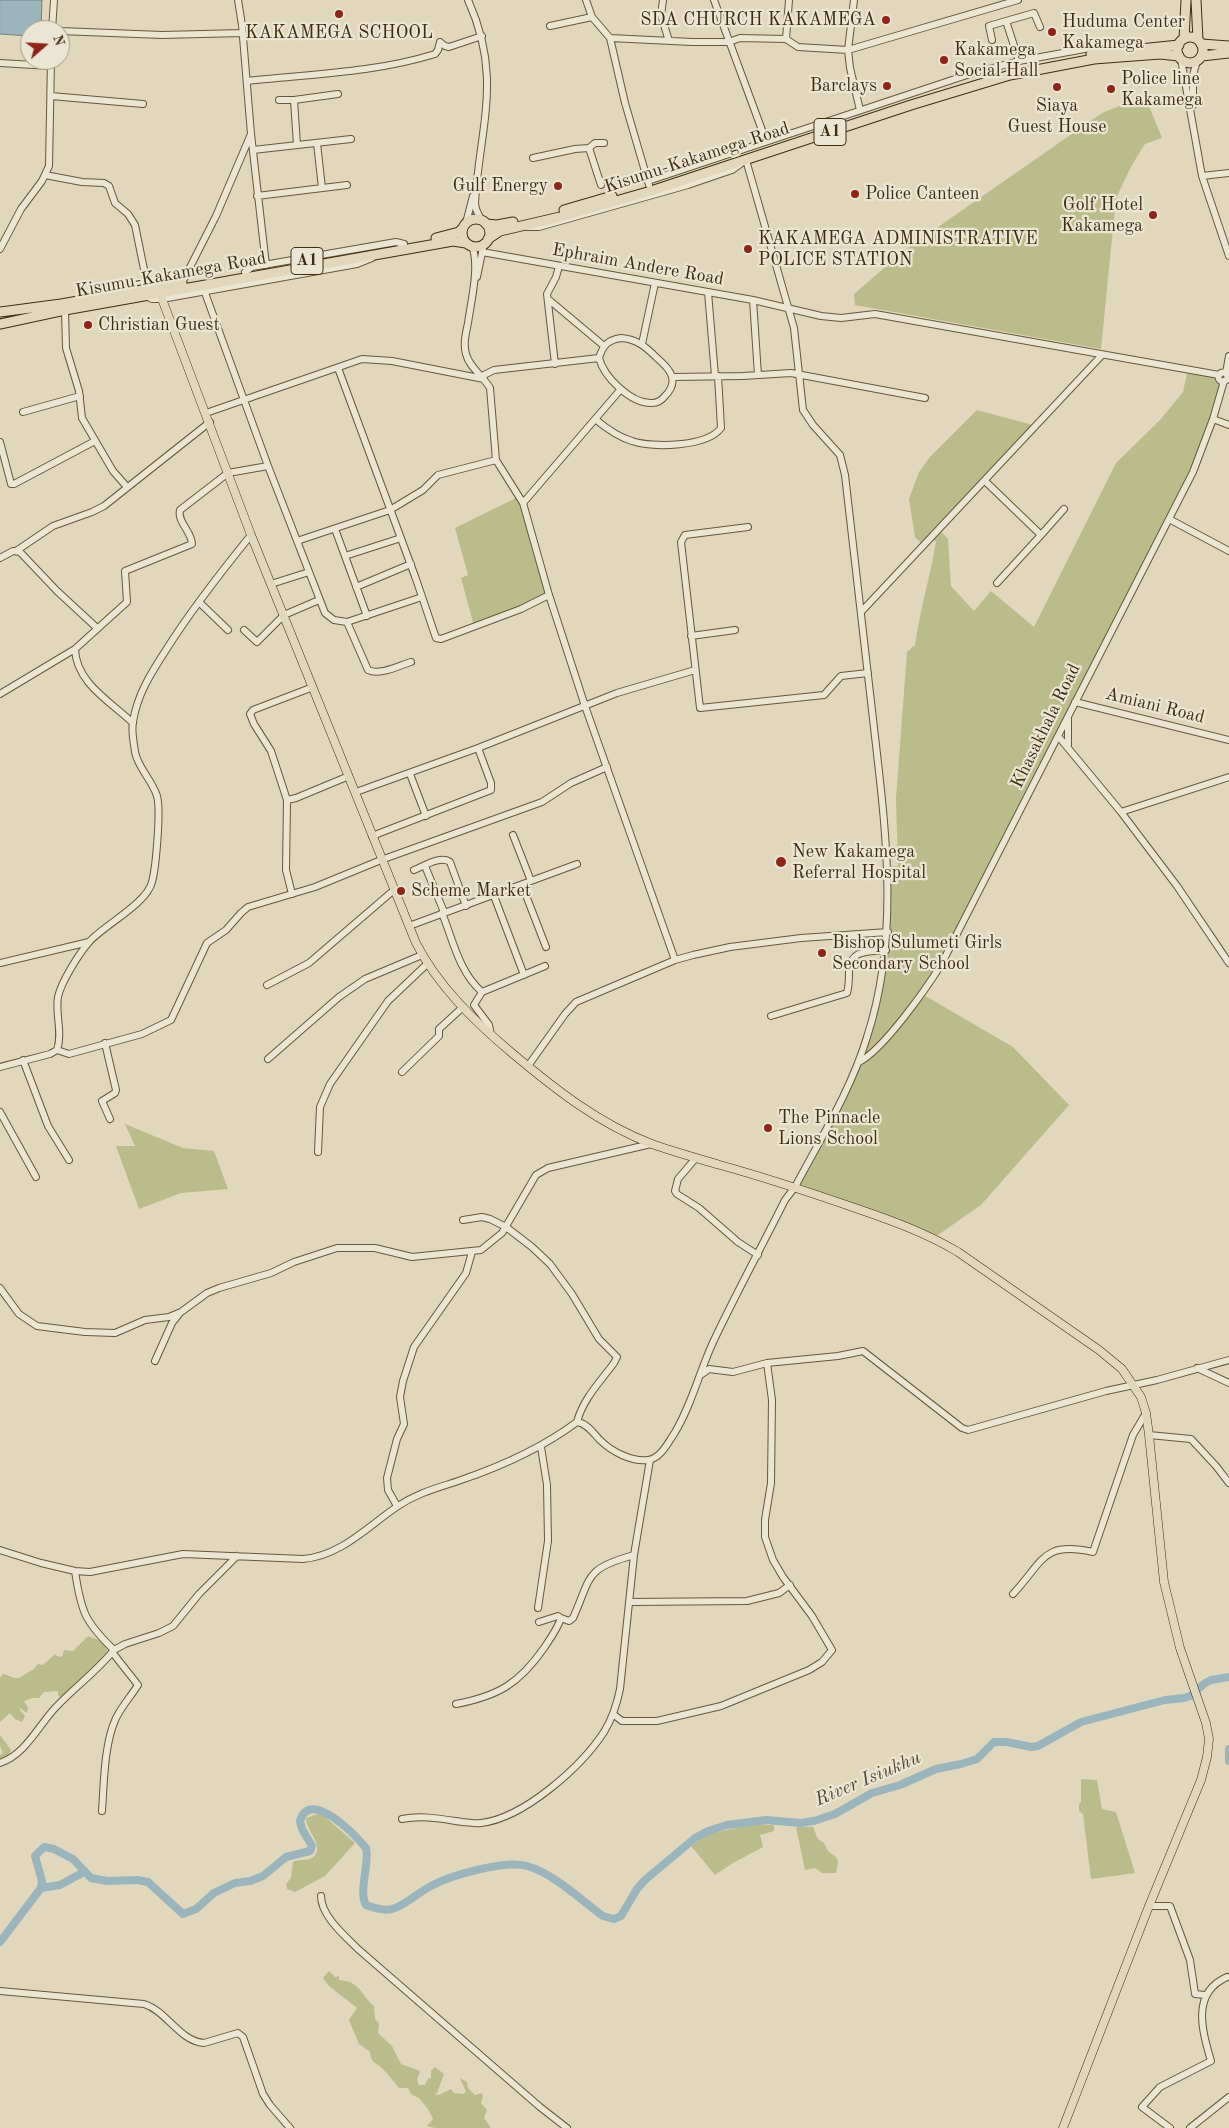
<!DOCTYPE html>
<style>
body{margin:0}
#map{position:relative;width:1229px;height:2128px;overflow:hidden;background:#e0d7bc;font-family:"Old Standard TT",serif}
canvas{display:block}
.north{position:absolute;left:20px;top:20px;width:50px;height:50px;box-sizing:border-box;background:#ebe5d3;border:1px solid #a79b85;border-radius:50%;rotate:71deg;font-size:14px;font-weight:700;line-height:20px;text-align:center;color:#402d0f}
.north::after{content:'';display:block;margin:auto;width:18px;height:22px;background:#8f2418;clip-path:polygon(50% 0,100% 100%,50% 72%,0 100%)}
</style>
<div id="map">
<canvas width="1229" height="2128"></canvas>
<div class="north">N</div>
</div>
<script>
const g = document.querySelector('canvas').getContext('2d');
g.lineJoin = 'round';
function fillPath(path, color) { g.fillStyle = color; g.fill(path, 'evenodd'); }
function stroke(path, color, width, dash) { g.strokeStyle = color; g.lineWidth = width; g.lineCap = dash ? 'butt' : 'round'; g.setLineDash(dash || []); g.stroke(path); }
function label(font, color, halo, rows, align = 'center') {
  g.font = font + ' "Old Standard TT",serif'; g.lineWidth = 4.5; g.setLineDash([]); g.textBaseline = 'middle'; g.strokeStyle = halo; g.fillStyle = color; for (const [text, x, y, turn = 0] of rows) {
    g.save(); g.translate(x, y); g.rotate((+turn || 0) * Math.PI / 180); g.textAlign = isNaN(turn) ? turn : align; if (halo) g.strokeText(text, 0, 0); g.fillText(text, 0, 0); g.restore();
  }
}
fillPath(new Path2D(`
 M1147,101L1162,138L1145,144L1132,165L1116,198L1101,349L855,305L854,294L905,250L1102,113L1129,102Z
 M1188,369L1223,377L1211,422L1201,447L1115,623L1056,733L1037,777L922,994L1013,1047L1069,1105L981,1205L935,1237L795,1187L860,1064L887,946L888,866H898L896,798L907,652L915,645C920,610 930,577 936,542L931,537L924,546L915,537L909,499L919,472L930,457L977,410L1033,425L937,527L948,539L951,586L974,611L991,591L1034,627L1116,463L1160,420L1183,392Z
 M520,496L549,594L474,626L461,578L468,575L455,528Z
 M125,1124L183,1148L214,1151L228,1189L181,1193L139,1209L116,1146H135Z
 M88,1636L104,1642L108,1652L105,1657L61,1698L58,1695V1691L44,1692L39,1698H32L24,1701L28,1708L27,1713L20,1708V1710L25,1716L22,1722L15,1719L10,1713L0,1722V1678L3,1674C7,1674 10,1677 15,1678C22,1679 27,1671 33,1670L38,1664L43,1665L55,1654L57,1656L62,1657L64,1650L73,1651Z
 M0,1735L11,1750L8,1757L0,1760V1755L3,1753L0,1746Z
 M1081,1779L1097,1780L1102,1809L1116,1812L1135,1873L1091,1879L1083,1814L1079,1811V1804L1081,1802Z
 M318,1814L324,1816L355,1843L325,1876L295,1892L287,1889L286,1884L291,1878L293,1862C299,1859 307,1861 312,1858C327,1847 305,1830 306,1818Z
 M754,1824L774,1825V1831L760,1835L763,1847L733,1863L715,1875L691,1846L709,1834Z
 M796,1827H813L818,1839L824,1843L828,1851L836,1857L838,1862L836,1873H822L815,1868L805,1870Z
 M329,1971L335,1977L339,1976V1980C362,1982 359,1994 374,2006L375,2019L379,2023L378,2033L392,2046L401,2064L420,2071L417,2080L419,2085H425L428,2079L431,2078V2071L435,2067L444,2074L437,2093L434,2094L439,2095L451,2089L454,2093L463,2094L466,2092L460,2078L467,2082L468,2088L475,2095L481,2093L483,2095L481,2103L487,2110L484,2118L491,2128H435L427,2126L433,2119L428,2109L419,2098L411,2094L408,2088H399C394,2082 388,2074 382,2068C375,2062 371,2063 370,2052L359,2044L349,2020L357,2008L329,1986L323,1978Z`), '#bbbc8b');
const water = new Path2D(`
 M0,0H42L41,30H30V36L0,34Z`);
fillPath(water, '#9ab6bc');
stroke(water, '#767f77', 1);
stroke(new Path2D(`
 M1229,1749V1761
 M41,1888L60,1885L84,1872
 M0,1942L41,1888L42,1881L35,1856L44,1847L54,1849L73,1859L91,1878L107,1881L138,1880L148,1882L183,1914L196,1909L214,1893L235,1883L250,1881L263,1876L286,1857L310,1851L312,1846L302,1829L300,1821C310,1787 356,1836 366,1848C370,1864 358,1891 366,1905C374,1908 387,1912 395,1908C408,1903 419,1892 431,1886C451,1875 505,1860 527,1866C553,1873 581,1900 603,1916L614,1919L621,1916L637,1889L645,1880L695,1838L708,1831L727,1825L766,1820L801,1823L814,1821L835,1814L872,1793L900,1785L936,1769L961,1764L977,1759L994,1742H1007L1031,1747L1038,1746L1081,1722L1165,1700L1184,1698L1190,1696L1205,1683L1211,1680L1229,1677`), '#9ab6bc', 8);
const minor = new Path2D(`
 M238,0L242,25L251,134L266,265
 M468,0C503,77 480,125 475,203L476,209L481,220
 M586,0L592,17L610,38L625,103L649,185
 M663,0L661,15L669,41
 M714,0L766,141
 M854,0L848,50L850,68L860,110
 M550,26L592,17
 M52,30L54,0
 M60,31L162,35L242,33
 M610,38L692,42H729L740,38L786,39L798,47L848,50L1018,0
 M786,39L789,0
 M992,40L989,26L1006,21
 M1181,59L1202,176L1229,256
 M1019,61L1006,21L1034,13L1040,27
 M0,63L51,66
 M247,81C310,74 374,73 435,54L438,50L440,42L445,46L449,47L482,36
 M51,96L143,104
 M279,100H294
 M1193,105V75L1197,61
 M317,143L322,188
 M297,145L294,100L338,94
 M589,148L595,143H604
 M253,150L351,139
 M533,158L575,149L589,148L601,185
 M45,175L82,182L104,183L109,186L115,203L128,214L135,225L148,289
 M1202,176L1229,173
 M648,181L970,74L1019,61L1090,48H1095L1103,52
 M257,196L347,185
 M466,223L473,196
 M472,246C480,266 471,301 468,323C466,333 463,343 466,354C469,367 483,376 490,388L496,460L523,503L549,595L585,706L675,960
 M0,249L21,209L42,181L49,166L51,60
 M482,252L753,300L821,316L841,318L875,314L1219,375
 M245,272L252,267L396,242L404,244
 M477,277L484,243
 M182,283L216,216L251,134
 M204,290L268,466L325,613L334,620L347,622L422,597
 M708,292L715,376
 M146,296L152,299H162L357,264L372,258
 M548,299L604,346
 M753,300L758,375
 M65,310L66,348L79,391L82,418L113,471L127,487
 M621,338C637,339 646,347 657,358C670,369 680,381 665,396C662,400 658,403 652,403C631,404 604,377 599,358C603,345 608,340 621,338Z
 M642,344L655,283
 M555,364L547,294L556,277L559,266
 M338,368L416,579L436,638L441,639L521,609L549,595
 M1218.5 377a4.5 4.5 0 1 1 9 0a4.5 4.5 0 1 1-9 0Z
 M1226,373L1229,356
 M482,376L494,370L599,358
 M673,377L743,376L791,373L925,398
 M23,412L80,396
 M206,413L362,359L392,361L484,379
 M595,419C607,429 618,437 632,441C653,448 707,447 721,428L718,376
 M1213,419L1229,425
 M0,442L10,480L11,484H14L95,441
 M985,481L1041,535L997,583
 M523,503L621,389
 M1169,519L1229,551
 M748,527L685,535L681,542L700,708L824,695L841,676L868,673
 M335,529L367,616
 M1041,535L1064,509
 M297,541L390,510L423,490L438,475L496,460
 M16,551L53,526L92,512L104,506L210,422
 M345,556L401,538
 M0,558L13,551L20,552L57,591L97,628
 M271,584L309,572
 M356,587L411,564
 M199,602L228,630
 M861,612L1102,355
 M347,622L368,670C380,676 400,665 411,662
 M244,630L257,642L284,615L319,600
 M691,636L735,630
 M0,694L75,649
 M1075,702L1229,740
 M1068,719V745
 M133,723C111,702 76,683 75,649L127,602L125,571L192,544C192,532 177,522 180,510L228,473L268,466
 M1058,736L1121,812L1177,886L1229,963
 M410,774L426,816
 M356,792L478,748L617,693L695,670
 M287,800L271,751L254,724L250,714L253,710L313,687
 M1121,812L1229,777
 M513,835L531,881
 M372,836L491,790V783L478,748
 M425,866L444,912
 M414,870C424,866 441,855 450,862L466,906
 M522,885L546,947
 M292,894L286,870L287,800L296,798L349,776
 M494,896L524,975
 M442,913C453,940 459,972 482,992
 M409,926L577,864
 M0,963L89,942
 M267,985L309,963L394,890
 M771,1016L847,993C849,986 849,979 849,972C850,949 867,952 886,950
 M491,1035L489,1025L474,1005L482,992L545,966
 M105,1043L116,1090L115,1093L102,1101L110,1119
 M57,1050L69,1054L142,1034L171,1020L207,943L226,930L241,913L248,907L315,887L381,860L542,802L571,783L607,767
 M268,1059L339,997L365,979L422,955
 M23,1060L48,1126L69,1160
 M859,1062C883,1050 926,989 941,965L1193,472L1213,419L1224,381
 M528,1066L565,1014L576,1002L675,960L693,955L730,947L801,938L888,932
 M0,1067L50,1054L57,1050C63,1033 55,1014 58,997C61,982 80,952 90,941C106,924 147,903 152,882C156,867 161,810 157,796C152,780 138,768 135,752C134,743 131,731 133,722C137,695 151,673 166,650C191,610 221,572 251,535
 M402,1072L439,1036V1029L463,1007
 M0,1112L36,1177
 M318,1152L320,1107L330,1084L388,1001L427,964
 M695,1159L678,1179L675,1191L677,1194L699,1208L738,1242L758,1255
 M463,1220L482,1217L490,1219L506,1227L532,1247L550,1264L572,1294L599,1339L617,1357L614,1363C600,1382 583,1399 577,1422
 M0,1288L19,1314L37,1326L85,1332L115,1333L145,1320L169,1317L181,1312L207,1293L219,1288L271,1273L294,1262L337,1248H375L412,1257L481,1250L502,1233L536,1175L548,1168L651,1144
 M155,1361L172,1323L180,1313
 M1197,1368L1229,1383
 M702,1374L709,1369L733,1372L767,1363L838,1356L863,1351L962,1428L968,1430L1106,1391L1157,1380L1229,1360
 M1149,1435L1191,1439L1216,1466L1229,1483
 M397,1506L388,1490L387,1478L397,1439L404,1424L400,1397L403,1381L414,1347L466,1273L472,1252
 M0,1550L41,1563L75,1571L90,1572L183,1554L303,1559C341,1556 368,1526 398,1506C419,1492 438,1488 461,1480C502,1466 542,1448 577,1422C587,1423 594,1434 600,1440C612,1452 632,1462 648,1460C660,1459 668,1443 674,1434C693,1403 700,1368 716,1336C738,1290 762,1246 785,1200L795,1187C821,1138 851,1090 867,1037C901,933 885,825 873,719C864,638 854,556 845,475L840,455L813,425L803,410L794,328L746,160L732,170L688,185L539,227H528
 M75,1571C81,1612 85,1622 114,1650
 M1013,1594C1044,1561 1042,1541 1093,1552L1133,1435L1146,1413
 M629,1602L747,1601L779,1593L790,1585
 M538,1608L548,1541L547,1485L541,1447
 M561,1618L569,1621L573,1618C592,1576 584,1569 634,1555
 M456,1704C498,1696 519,1684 544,1648C550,1639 558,1628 561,1618L558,1616L539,1622
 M613,1714L622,1721H657L721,1706L809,1670L822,1662L832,1650L812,1616L783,1577L773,1560L765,1537V1520L771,1483L772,1400L767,1363
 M0,1763C26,1754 38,1726 56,1707C75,1687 97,1671 114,1650L125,1644L159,1633L173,1626L199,1594L237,1556
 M102,1811C104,1783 104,1744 116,1718C122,1706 131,1696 138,1685L112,1652
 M402,1819C422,1815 442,1819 462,1822C468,1822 475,1824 481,1823C524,1818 581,1767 604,1732C612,1719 617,1704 620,1689L634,1555L650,1460
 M321,1896C321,1916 345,1936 358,1949L540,2107L567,2128
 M1149,1906H1170L1190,1960L1195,1994L1205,1995
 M0,1991L144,2004C167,2011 179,2041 204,2043L238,2033L243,2037L263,2094L270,2105L290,2128
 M1170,2128L1142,2107L1160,2087L1211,2061C1202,2030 1191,1993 1227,1977
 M1190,2128L1229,2097`);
const major = new Path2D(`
 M162,299L251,535L416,943C438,986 475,1022 512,1053C555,1089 599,1124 652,1144C674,1152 697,1158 720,1165C767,1178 812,1193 858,1209C893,1221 926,1233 958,1252L1099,1350L1122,1369L1141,1397L1146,1413L1149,1435L1164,1582L1180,1648L1206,1723L1209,1739L1207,1757L1201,1780L1149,1906L1063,2128`);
const highway = new Path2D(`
 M1196,0L1198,40
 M1177 50a13 13 0 1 1 26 0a13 13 0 1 1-26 0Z
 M1184,39L1186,0
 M1201,44L1229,46
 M1091,54L1179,45
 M1202,56L1229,53
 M564,210L612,196
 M462 233a14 14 0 1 1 28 0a14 14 0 1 1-28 0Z
 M486,224L497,225L513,222
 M436,238L459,232L463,228
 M488,239L500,231L560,217L651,191L911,105L1010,75L1094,59L1160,54L1179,56
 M0,312L61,304L182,283
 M0,324L65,310L453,241L466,243`);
stroke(minor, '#68583a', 8);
stroke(major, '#402d0f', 9);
stroke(highway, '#402d0f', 11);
stroke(minor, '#ebe5d3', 6);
stroke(major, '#e0d7bc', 8);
stroke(highway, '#e0d7bc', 9);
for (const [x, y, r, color] of [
 [339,14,5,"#8f2418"],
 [886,20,5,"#8f2418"],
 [1052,32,5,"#8f2418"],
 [944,60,5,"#8f2418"],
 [887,86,5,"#8f2418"],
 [1057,87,5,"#8f2418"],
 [1111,89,5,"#8f2418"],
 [558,186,5,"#8f2418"],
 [855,194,5,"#8f2418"],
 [1153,215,5,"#8f2418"],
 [748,249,5,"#8f2418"],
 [88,325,5,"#8f2418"],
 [781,862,6,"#8f2418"],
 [401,891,5,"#8f2418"],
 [822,953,5,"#8f2418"],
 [768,1128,5,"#8f2418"]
]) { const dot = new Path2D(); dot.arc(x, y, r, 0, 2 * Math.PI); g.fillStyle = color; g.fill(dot); stroke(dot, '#ebe5d3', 2); }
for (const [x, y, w] of [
 [830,132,32],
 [307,261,32]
]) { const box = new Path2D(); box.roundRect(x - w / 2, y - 13.5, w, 27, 4); g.fillStyle = '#ebe5d3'; g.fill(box); stroke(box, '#402d0f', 1); }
label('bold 16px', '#402d0f', null, [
 ["A1",830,132],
 ["A1",307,261]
]);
label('18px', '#402d0f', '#ebe5d3', [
 ["SDA CHURCH KAKAMEGA",876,20,"right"],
 ["Huduma Center",1062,22],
 ["Kakamega",1062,43],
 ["KAKAMEGA SCHOOL",339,33,"center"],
 ["Kakamega",954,50],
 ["Social Hall",954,71],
 ["Police line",1121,79],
 ["Kakamega",1121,100],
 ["Barclays",877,86,"right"],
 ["Siaya",1057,106,"center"],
 ["Guest House",1057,127,"center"],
 ["Gulf Energy",548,186,"right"],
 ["Police Canteen",865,194],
 ["Golf Hotel",1143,205,"right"],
 ["Kakamega",1143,226,"right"],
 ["KAKAMEGA ADMINISTRATIVE",758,239],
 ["POLICE STATION",758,260],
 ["Christian Guest",98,325],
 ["New Kakamega",792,852],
 ["Referral Hospital",792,873],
 ["Scheme Market",411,891],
 ["Bishop Sulumeti Girls",832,943],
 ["Secondary School",832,964],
 ["The Pinnacle",778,1118],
 ["Lions School",778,1139]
], 'left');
label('18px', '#402d0f', '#ebe5d3', [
 ["Kisumu-Kakamega Road",697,158,-18],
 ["Ephraim Andere Road",638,265,10],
 ["Kisumu-Kakamega Road",171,275,-10],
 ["Amiani Road",1155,706,14],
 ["Khasakhala Road",1046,726,-64]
]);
label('italic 19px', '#524832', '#ebe5d3', [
 ["River Isiukhu",868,1779,-23]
]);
</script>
